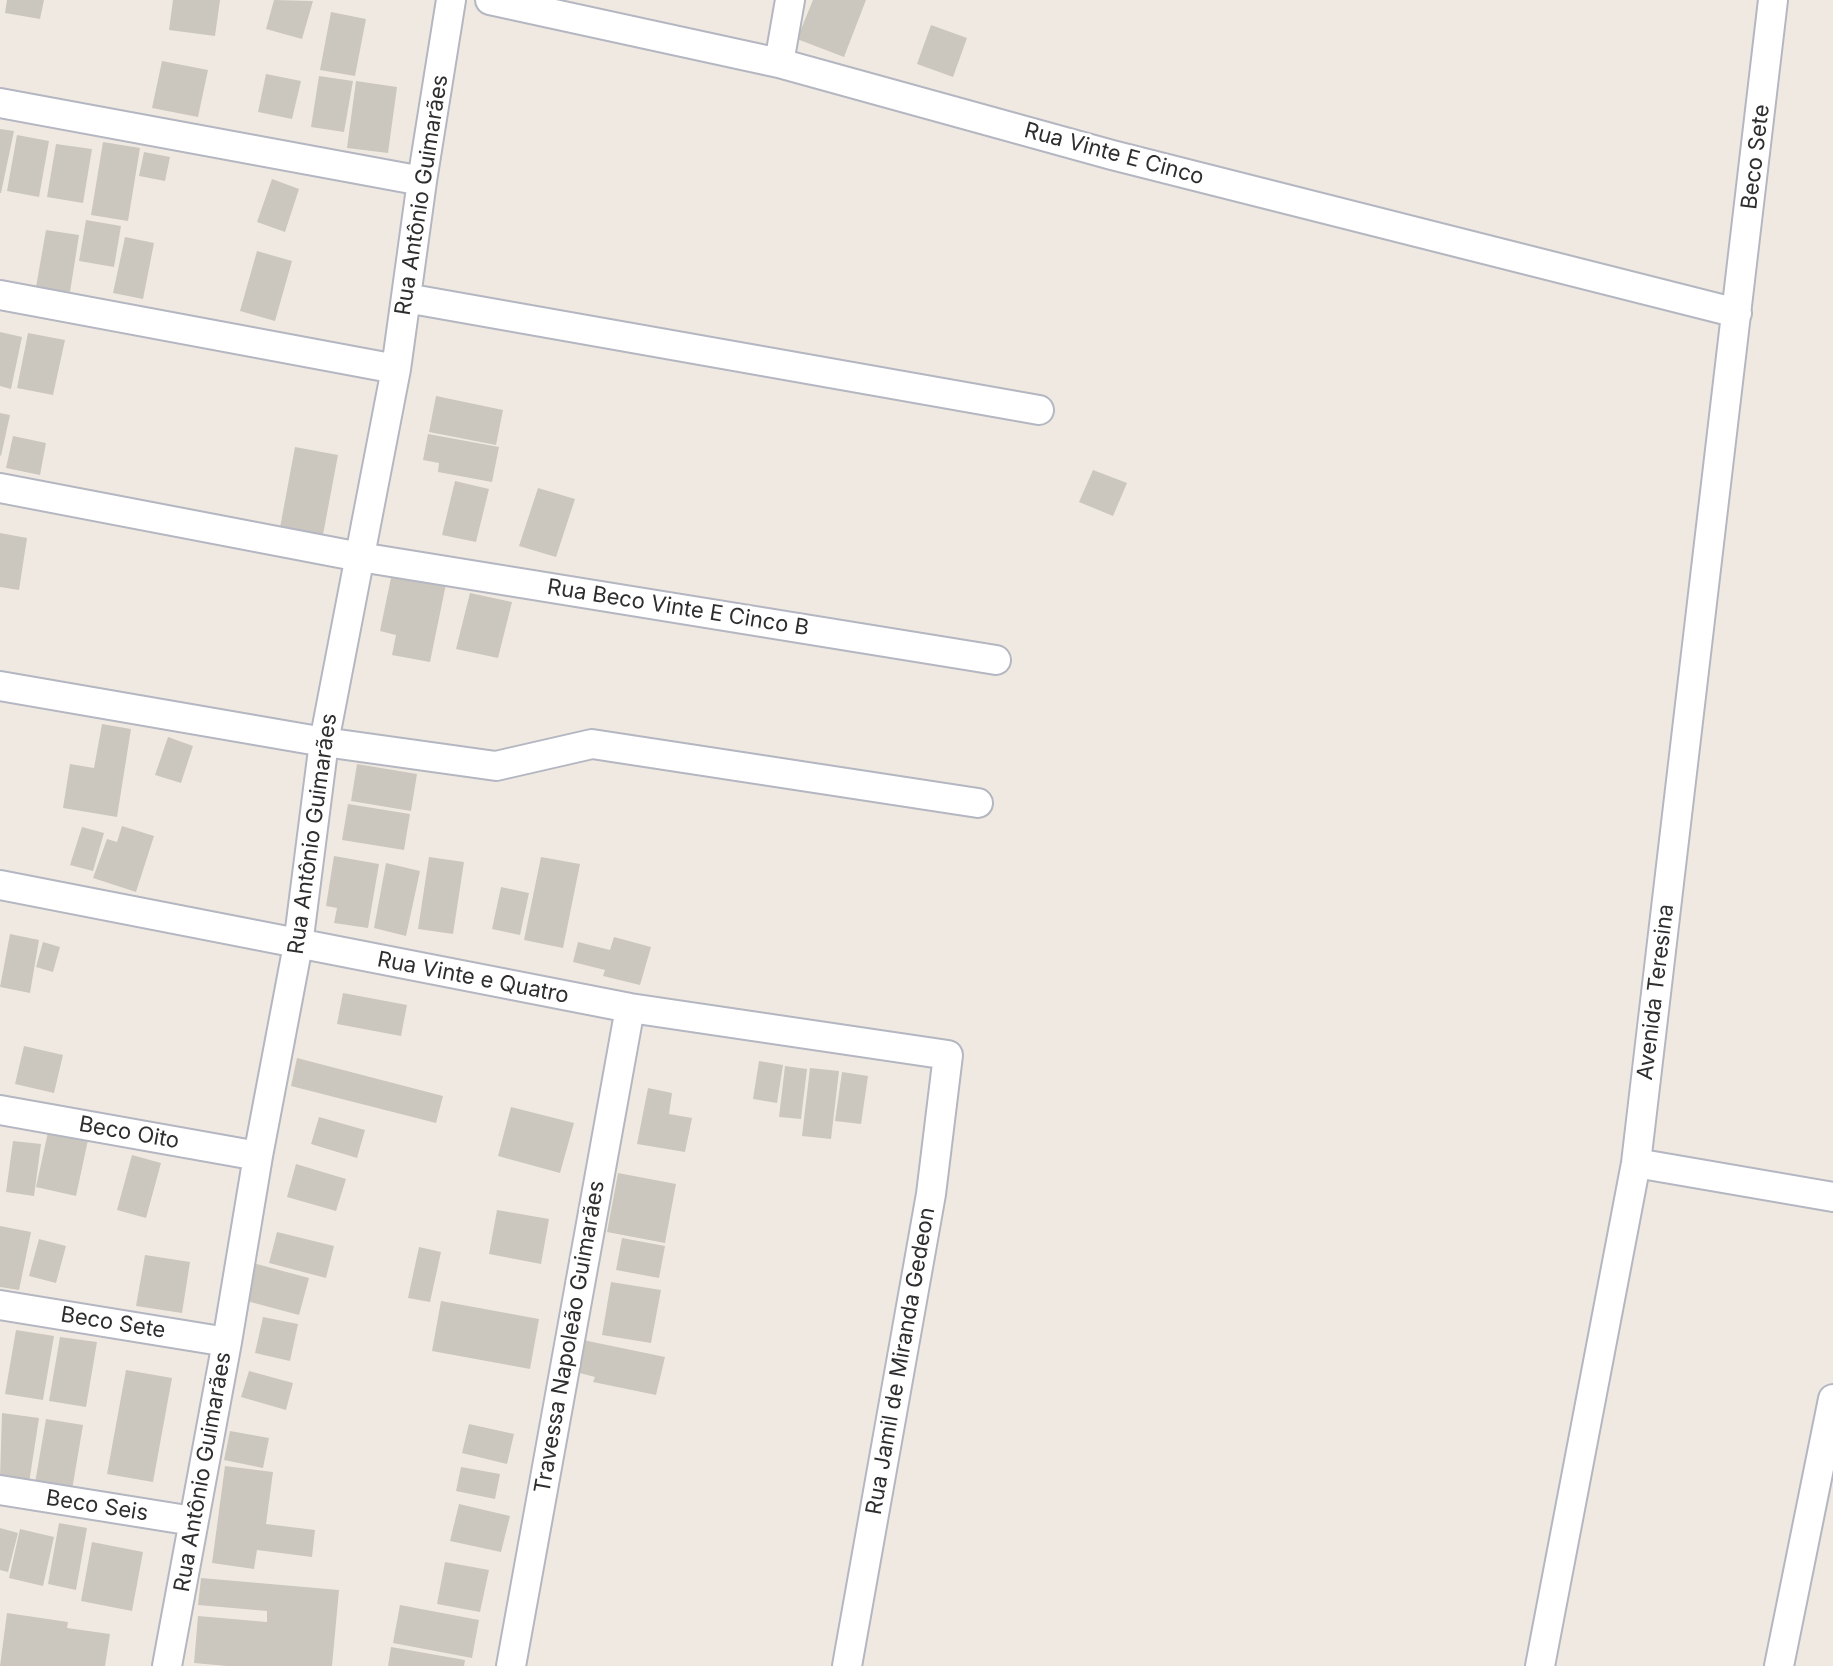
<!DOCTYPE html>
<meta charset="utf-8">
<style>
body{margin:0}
canvas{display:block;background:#efe9e1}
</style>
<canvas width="1833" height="1666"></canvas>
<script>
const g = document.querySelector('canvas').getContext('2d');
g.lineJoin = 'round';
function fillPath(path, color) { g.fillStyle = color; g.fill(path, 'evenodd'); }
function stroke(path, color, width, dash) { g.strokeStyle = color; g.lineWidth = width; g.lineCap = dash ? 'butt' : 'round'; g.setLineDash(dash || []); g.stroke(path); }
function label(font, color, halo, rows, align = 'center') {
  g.font = font + ' Inter,sans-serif'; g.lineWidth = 7; g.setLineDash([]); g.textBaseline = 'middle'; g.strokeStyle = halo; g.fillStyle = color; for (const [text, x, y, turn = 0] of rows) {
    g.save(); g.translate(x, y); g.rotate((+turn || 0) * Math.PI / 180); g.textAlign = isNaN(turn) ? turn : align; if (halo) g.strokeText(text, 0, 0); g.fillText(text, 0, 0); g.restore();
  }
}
fillPath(new Path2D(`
 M7,0H44L40,19L5,13Z
 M173,0H220L215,36L169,30Z
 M274,0L313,1L302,39L266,29Z
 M813,0H866L844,57L797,39Z
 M331,12L366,19L355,76L320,70Z
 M931,25L967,38L953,77L917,64Z
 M162,61L208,70L198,117L152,108Z
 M266,74L301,81L292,119L258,112Z
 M319,76L353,81L344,132L311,127Z
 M356,81L397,87L388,153L347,148Z
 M0,129L14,131L1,193H0Z
 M17,135L49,141L39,197L7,191Z
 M103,142L140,148L128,221L91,215Z
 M56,144L92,149L83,203L47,197Z
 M144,152L170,157L165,181L139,176Z
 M272,179L299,189L285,232L257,222Z
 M86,220L121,226L114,267L79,261Z
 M46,230L79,235L70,292L36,287Z
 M125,237L154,243L143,299L113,293Z
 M257,251L292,261L275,321L240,311Z
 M0,332L22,337L11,389L0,386Z
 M28,333L65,340L53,395L17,388Z
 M436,396L503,410L496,445L429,432Z
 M0,413L10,415L1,456L0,455Z
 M428,434L499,447L492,482L438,472L439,463L423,460Z
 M13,436L46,443L40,475L6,468Z
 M295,447L338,455L322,540L279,533Z
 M1093,470L1127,483L1113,516L1079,502Z
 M455,481L489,489L476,542L442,535Z
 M538,488L575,499L556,557L519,546Z
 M0,533L27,538L19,590L0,587Z
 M392,573L446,584L430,662L392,655L396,635L380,631Z
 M470,593L512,602L498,658L456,649Z
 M102,724L131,729L117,817L63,808L70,764L94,768Z
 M168,737L193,746L181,783L155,775Z
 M357,764L417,774L411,811L351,801Z
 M348,804L410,814L404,850L342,840Z
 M122,826L154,836L136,892L93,878L107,839L117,842Z
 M82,827L104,833L93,871L70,865Z
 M334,856L379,864L368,928L334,923L337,908L326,906Z
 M429,857L464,862L453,934L418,929Z
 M541,857L580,864L563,948L524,940Z
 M386,863L420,871L406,936L374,928Z
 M501,887L529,893L520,935L492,929Z
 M10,934L39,940L30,993L0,987Z
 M614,937L651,947L640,985L603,976L605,970L573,962L578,942L610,950Z
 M43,942L60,947L53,972L36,967Z
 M343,993L407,1005L401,1036L337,1024Z
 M24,1046L63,1055L54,1093L15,1084Z
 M297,1058L443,1096L436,1123L291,1086Z
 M759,1061L783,1065L777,1103L753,1099Z
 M785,1066L807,1069L801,1119L779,1117Z
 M810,1068L839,1071L831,1139L802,1136Z
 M842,1072L868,1076L861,1124L835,1121Z
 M648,1088L672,1093L669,1114L692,1118L685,1152L637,1144Z
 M511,1107L574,1123L560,1173L498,1156Z
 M319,1117L365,1130L357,1158L311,1144Z
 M48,1132L88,1140L76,1196L36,1187Z
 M13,1141L41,1144L34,1196L6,1192Z
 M132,1155L161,1163L146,1218L117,1210Z
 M296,1164L346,1179L336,1211L287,1197Z
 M618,1173L676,1184L665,1243L607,1232Z
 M497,1210L549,1219L541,1264L489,1254Z
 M0,1226L31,1232L19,1290L0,1287Z
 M277,1232L334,1246L326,1278L269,1263Z
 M622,1238L665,1246L659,1278L616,1270Z
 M39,1239L66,1246L56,1283L29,1276Z
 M419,1247L441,1252L430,1302L408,1298Z
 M145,1255L190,1262L182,1313L136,1306Z
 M253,1263L309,1278L299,1315L243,1300Z
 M611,1282L661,1290L651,1343L602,1335Z
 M441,1301L539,1319L530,1369L432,1351Z
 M263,1317L298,1324L290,1361L255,1353Z
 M16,1330L54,1336L43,1400L5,1394Z
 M60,1337L97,1342L86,1407L49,1401Z
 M583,1340L665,1357L656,1395L593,1382L595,1377L576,1372Z
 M126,1370L172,1378L153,1482L107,1474Z
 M249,1371L293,1383L286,1410L241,1397Z
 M2,1413L39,1418L29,1483L0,1478Z
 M46,1419L83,1425L72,1490L35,1483Z
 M469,1424L514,1434L507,1464L462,1453Z
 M230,1431L269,1438L263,1468L224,1460Z
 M225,1466L273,1472L266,1524L315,1530L312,1557L257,1550L254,1569L212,1563Z
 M461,1467L500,1474L495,1499L456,1491Z
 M459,1504L510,1516L501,1552L450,1541Z
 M59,1523L87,1528L76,1590L48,1584Z
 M0,1528L18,1533L8,1572L0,1570Z
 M20,1529L54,1537L43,1586L9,1578Z
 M92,1542L143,1552L132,1611L81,1601Z
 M445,1562L489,1570L480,1612L437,1604Z
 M201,1578L339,1590L332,1666H227L194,1663L198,1616L267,1622V1611L198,1605Z
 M400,1605L479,1620L472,1658L393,1643Z
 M7,1613L68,1622L67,1628L110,1634L105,1666H0Z
 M391,1647L465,1660L464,1666H388Z`), '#cbc7bf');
const street = new Path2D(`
 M490,0L779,63L1112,155L1737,313
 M779,63L790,0
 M0,103L422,181
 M0,295L396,369
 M406,298L1039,410
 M0,488L360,557L996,660
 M0,686L324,742L496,766L592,744L978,803
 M0,885L630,1008L948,1055L931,1194L847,1666
 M0,1110L258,1156
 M1636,1163L1833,1197
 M0,1305L227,1342
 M0,1490L193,1521
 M167,1666L227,1342L258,1156L298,945L324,742L396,369L422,181L451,0
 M511,1666L630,1008
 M1540,1666L1636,1163L1773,0
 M1779,1666L1833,1399`);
stroke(street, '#b4b7c1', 32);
stroke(street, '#fff', 28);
label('22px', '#2e2e2e', '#fff', [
 ["Rua Vinte E Cinco",1114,154,15],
 ["Beco Sete",1756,157,-83],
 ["Rua Antônio Guimarães",422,195,-81],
 ["Rua Beco Vinte E Cinco B",678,608,9],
 ["Rua Antônio Guimarães",313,834,-82],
 ["Rua Vinte e Quatro",473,978,11],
 ["Avenida Teresina",1656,992,-83],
 ["Beco Oito",129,1133,10],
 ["Beco Sete",113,1323,9],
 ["Travessa Napoleão Guimarães",570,1337,-80],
 ["Rua Jamil de Miranda Gedeon",901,1361,-80],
 ["Rua Antônio Guimarães",203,1472,-80],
 ["Beco Seis",97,1506,9]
]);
</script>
